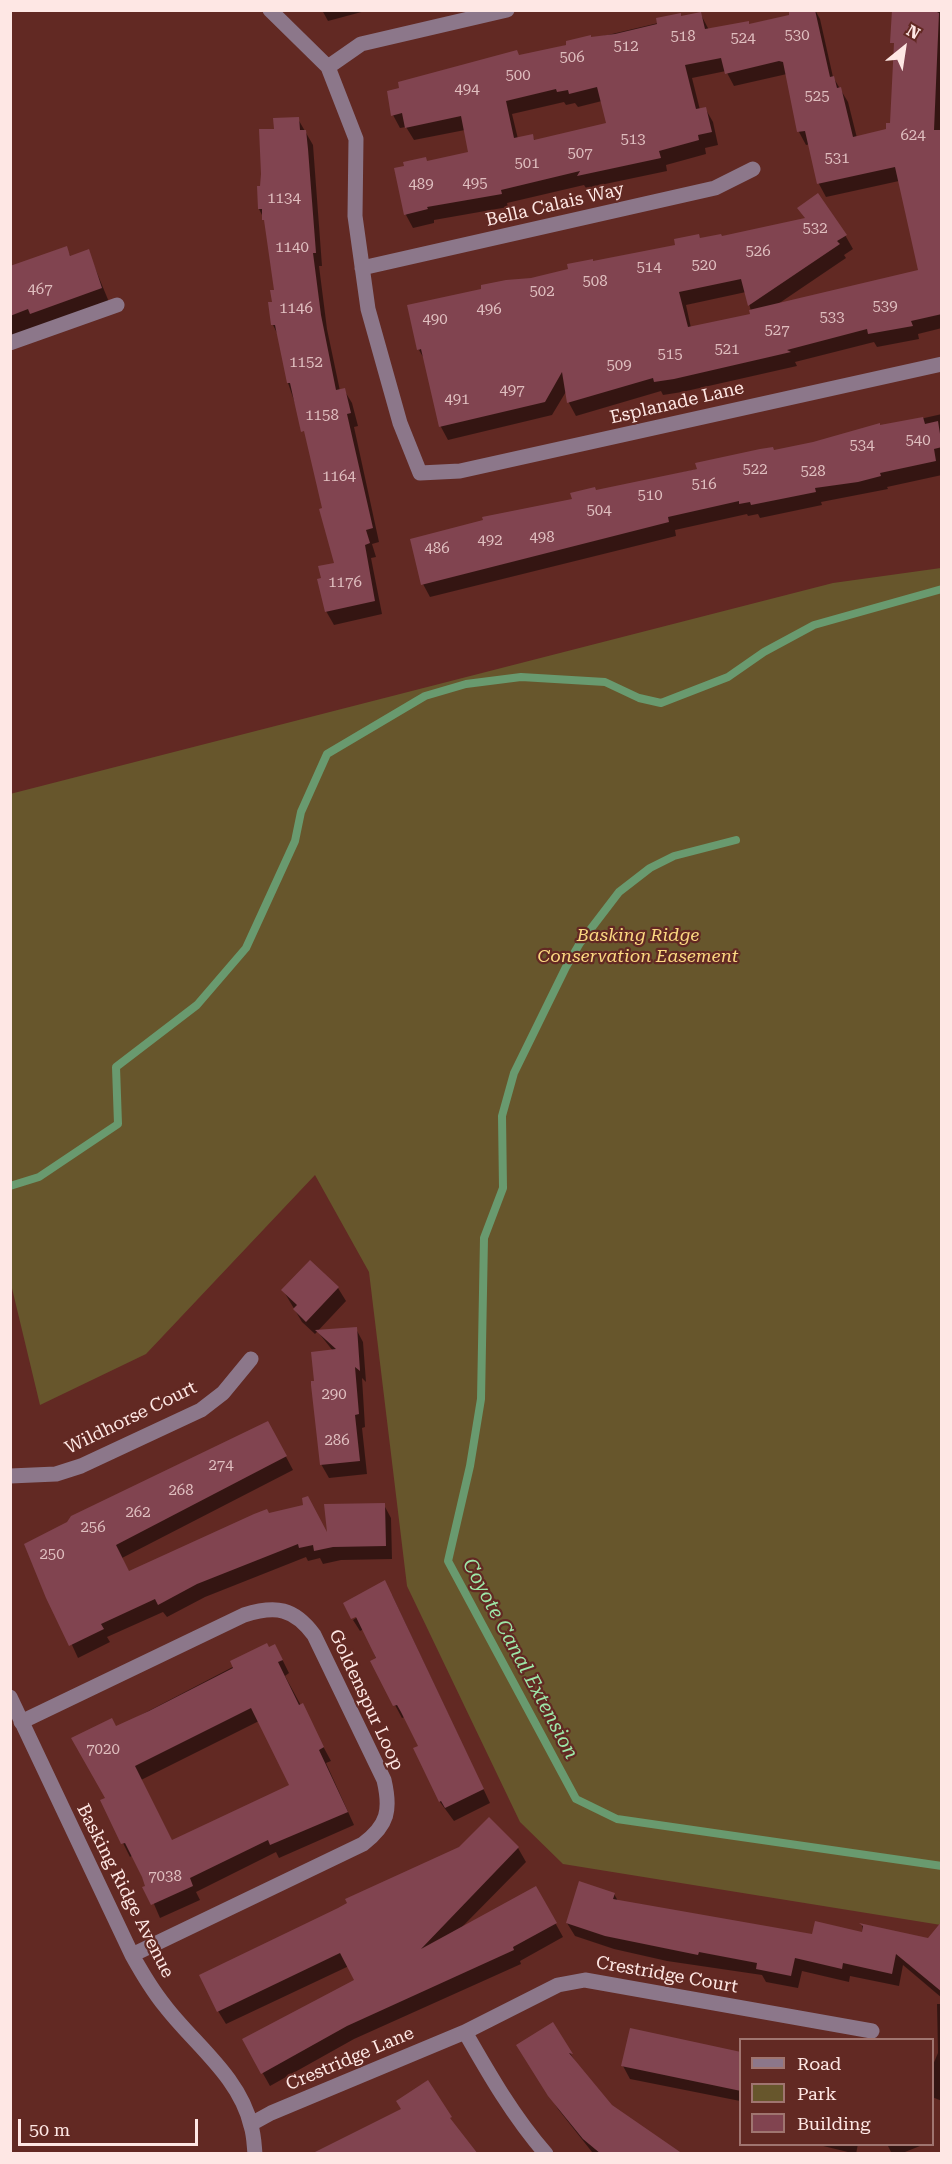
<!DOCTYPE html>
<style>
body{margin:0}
#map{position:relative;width:952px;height:2164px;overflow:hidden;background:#622923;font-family:"Roboto Serif",serif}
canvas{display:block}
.frame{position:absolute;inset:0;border:12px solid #fee7e4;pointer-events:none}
.legend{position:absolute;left:739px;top:2038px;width:195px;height:108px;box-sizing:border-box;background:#622923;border:2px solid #a07570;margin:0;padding:8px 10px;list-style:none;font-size:18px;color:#fee7e4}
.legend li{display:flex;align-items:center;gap:12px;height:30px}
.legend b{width:30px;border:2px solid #a07570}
.north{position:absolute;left:874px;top:18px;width:60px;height:60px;-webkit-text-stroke:4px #622923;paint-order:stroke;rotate:30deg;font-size:16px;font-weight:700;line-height:24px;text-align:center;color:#fee7e4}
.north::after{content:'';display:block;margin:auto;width:21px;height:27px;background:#fee7e4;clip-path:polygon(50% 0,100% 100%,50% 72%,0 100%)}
.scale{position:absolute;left:18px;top:2119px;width:180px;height:27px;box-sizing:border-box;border:3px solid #fee7e4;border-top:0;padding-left:8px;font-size:18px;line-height:21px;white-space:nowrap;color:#fee7e4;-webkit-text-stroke:4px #622923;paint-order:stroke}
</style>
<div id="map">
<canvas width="952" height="2164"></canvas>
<div class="frame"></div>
<ul class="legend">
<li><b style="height:8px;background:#8c778a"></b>Road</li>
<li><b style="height:16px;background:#67562c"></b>Park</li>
<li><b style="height:16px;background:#814450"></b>Building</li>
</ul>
<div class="north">N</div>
<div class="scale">50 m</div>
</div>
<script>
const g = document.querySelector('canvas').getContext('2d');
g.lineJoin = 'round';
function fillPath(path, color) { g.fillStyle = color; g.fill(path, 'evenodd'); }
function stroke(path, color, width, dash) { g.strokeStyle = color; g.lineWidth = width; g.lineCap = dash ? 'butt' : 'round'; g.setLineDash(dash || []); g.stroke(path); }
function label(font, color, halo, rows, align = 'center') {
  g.font = font + ' "Roboto Serif",serif'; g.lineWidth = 4.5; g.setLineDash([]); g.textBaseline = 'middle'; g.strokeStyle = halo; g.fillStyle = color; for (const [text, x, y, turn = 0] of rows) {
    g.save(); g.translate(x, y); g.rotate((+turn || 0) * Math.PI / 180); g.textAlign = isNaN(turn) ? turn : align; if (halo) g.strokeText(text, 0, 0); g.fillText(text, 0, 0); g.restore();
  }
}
fillPath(new Path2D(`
 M941,568V1925L563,1864L520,1822L407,1586L369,1272L315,1175L146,1354L40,1405L10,1280V794L833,583Z`), '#67562c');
fillPath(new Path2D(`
 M322,10H369L328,21Z
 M815,10L820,19L833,77L848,102L857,138L888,130L891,125L897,10H942V328L918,334L919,339L877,347L874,342L795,362L797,366L682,392L663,395L661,391L576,416L569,403L567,390L552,415L448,440L441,427L426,362L419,350L531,279L677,246L699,236L701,240L845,235L853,249L844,255L846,258L778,304L920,272L899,181L826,197L819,184L810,144L806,145L799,132L787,74L734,86L726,71L692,78L700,110L705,108L713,122L718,145L705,148L706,154L666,165L667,171L586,188L584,185L507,203L508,207L434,220V223L413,228L406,215L427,162L470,154L465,130L414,140L406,127L400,128L393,115L520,57L591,39L700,13L709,30L749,26ZM602,101L608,124L535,141L532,135L518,139L512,114L564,102L566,105L575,103L578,107ZM746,292L752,315L691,328L686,305Z
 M298,119L313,145L322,266H319L327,329L340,391L344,390L352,403L358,426L354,427L379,542L372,544L376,557L371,558L382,614L334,625L326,611L336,564L307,438L288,383L278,335L273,325L275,291L267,225L259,209L275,130Z
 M66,248L71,257L88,251L109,302L10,338V267Z
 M942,414V475L887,487L888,489L821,502L822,505L760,518L758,514L748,516L747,514L675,530L676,536L430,597L423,584L574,500L596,492Z
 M338,1288L346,1301L315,1334L302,1322L283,1290Z
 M356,1329L363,1342L366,1382L362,1378L365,1427L362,1428L367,1474L329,1478L321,1464L315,1382L333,1351L318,1332Z
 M275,1436L293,1470L122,1558L129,1572L268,1514L329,1538L384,1505L391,1518L392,1559L341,1560L323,1564L320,1558L308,1561L306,1557L205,1597L167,1617L163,1612L107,1637L110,1642L78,1658L26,1545Z
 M392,1595L490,1803L454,1821L440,1802L415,1749L420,1747L405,1717L402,1718L395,1705L364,1629L360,1631L353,1620Z
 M269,1648L282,1659L289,1673L285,1676L331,1761L326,1763L354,1825L279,1858L276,1852L196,1892L200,1900L160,1918L133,1855L130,1857L102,1801L107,1798L116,1728ZM259,1721L291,1786L172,1841L141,1780Z
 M489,1819L518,1848L526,1862L462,1927L536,1888L563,1937L520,1961L521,1964L354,2039L270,2086L244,2040L356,1981L349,1966L226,2024L218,2011L338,1909L459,1848Z
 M614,1894L618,1901L813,1936L863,1934L862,1925L942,1943V1998L903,1965L899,1986L850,1976L849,1982L802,1971L798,1988L766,1982L762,1975L667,1961L614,1949L575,1936L567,1923Z
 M937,2004H942V2101L932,2097V2067L938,2053Z
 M552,2024L580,2069L611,2107L680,2154L592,2152L558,2109L526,2058Z
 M740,2054V2101L630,2079L623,2066Z
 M815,2144H858L856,2154Z
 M887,2144H925L900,2154H892Z`), '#0007');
stroke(new Path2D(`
 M736,840L674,856L650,868L619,892L580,943L566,967L514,1073L502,1116L503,1188L484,1238L481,1399L470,1466L448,1561L576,1799L617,1819L942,1866
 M10,1186L39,1177L118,1124L116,1067L197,1005L246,948L295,841L301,812L327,754L425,696L466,684L521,677L605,682L639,698L661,703L728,677L764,652L814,625L942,589`), '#699a6f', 8);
fillPath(new Path2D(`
 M789,10H815L830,77L834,76L837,88L841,87L853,137L886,129V123H890L894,43H890L892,10H933L939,13L934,130H940L942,154V314L911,321L913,326L868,334L867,329L787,350L791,352L674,379L654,382L653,378L567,403L562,372L545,402L439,427L421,349L417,350L407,305L481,289V285L506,280L531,278L568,269L567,264L593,259V261L675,245L674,239L699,234L700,238L721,234L722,236L805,218L797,208L818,193L847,235L837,241L840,244L748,306L741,279L679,292L688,327L750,314L749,310L918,270L895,167L817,184L805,131L797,132L783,62L779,61L725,74L721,58L685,65L696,109L706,107L712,132L698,135L699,140L659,151L661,158L577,176L580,171L501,190L502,194L427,207L428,209L404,215L394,168L404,166L403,162L426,157L427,161L468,152L461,116L405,128L402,113L391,116L387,91L399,88L398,82L517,50L519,55L566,45V41L591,35V37L615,34L657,24L656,18L681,13V16L701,12L705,29L749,21V24L789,15ZM597,87L606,123L534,140L533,134L514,138L506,101L556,89L557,92L568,90L569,94Z
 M299,117L300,130H306L308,149L316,253H313L321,315L336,390L345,388L351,413L347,414L373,528L366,530L370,543L365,545L375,601L325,612L317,579L321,578L318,566L334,563L319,509L322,508L304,431L301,432L290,383H287L275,325H271L268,302H272L270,290H274L264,220H262V209H258L257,186H260L261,174L259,129H274L273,118Z
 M67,246L70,256L89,249L102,288L30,314L28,309L10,316V266Z
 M923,417L925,424L938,421L942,447L934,449L936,461L880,473L881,476L858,482L815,488L816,492L751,505L750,502L739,504V501L668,517L669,522L421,585L410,539L483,520L482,517L572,499L570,493L595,487L596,490L697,469L695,463L760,449L773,447L774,450L813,442L880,423V425Z
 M310,1260L339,1287L306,1322L293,1309L297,1305L281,1290Z
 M357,1327L360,1371L355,1367L359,1414L355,1415L360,1461L320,1465L311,1385V1381H314L311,1352L336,1349L315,1330Z
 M268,1421L287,1456L116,1545L129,1571L254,1514L267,1509L269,1513L303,1505L302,1498L308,1496L327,1532L324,1504L385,1503L386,1546L333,1547L314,1551L313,1545L299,1548L298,1544L197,1584L158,1605L155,1599L101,1624L104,1629L69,1646L46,1598L24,1544L67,1522L71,1516Z
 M385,1580L484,1789L445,1808L441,1801L439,1802L413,1748L418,1746L401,1712L397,1705L393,1706L370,1661L376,1658L356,1617L351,1619L343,1603Z
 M267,1643L269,1647L275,1644L283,1660L278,1662L299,1705L303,1703L324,1747L319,1750L348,1812L270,1845L268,1840L190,1878L193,1886L151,1905L142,1887L145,1886L142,1877L125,1843L121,1844L100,1800L105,1798L71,1738L112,1718L116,1726L149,1711L233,1668L230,1661ZM251,1708L289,1785L172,1840L135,1766Z
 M489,1817L519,1847L421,1949L536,1886L557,1923L513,1947L514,1950L347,2026L261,2074L242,2039L354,1980L340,1953L217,2012L199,1975L338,1908L347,1903L345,1899L459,1847Z
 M579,1881L615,1893L613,1899L812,1934L815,1921L862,1932L863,1926L859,1923L928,1938L942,1921V1992L896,1954L892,1974L843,1963L842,1969L795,1958L791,1976L756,1969L757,1963L699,1952L698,1955L605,1936L566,1923Z
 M553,2022L573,2054L569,2053L612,2105L683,2154H601L583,2139L548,2096L516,2045Z
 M630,2028L741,2052V2091L621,2066Z
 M428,2080L452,2117L450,2118L478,2154H311L401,2109L396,2101Z`), '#814450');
stroke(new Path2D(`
 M270,10L328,67L356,139L355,216L368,309L400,423L420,473L460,471L942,364
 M328,67L361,44L507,10
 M362,268L715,188L753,169
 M10,343L117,305
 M10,1476L56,1474L81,1466L201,1410L223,1393L251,1359
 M10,1697L132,1955C142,1973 152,1990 165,2006C194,2044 240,2077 251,2126C254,2135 254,2144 255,2154
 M21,1722L244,1615C276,1605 294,1608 314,1635L384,1780C391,1810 388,1825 363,1844L132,1955
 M465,2032C489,2074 513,2116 546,2154
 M251,2124L271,2113L465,2032L558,1985L585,1980L872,2031`), '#8c778a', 15);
label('15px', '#dfbebf', null, [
 ["530",797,36],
 ["518",683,37],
 ["524",743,39],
 ["512",626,47],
 ["506",572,58],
 ["500",518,76],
 ["494",467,90],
 ["525",817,97],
 ["624",913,136],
 ["513",633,140],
 ["507",580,154],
 ["531",837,159],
 ["501",527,164],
 ["495",475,184],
 ["489",421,185],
 ["1134",284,199],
 ["532",815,229],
 ["1140",292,248],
 ["526",758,252],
 ["520",704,266],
 ["514",649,268],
 ["508",595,282],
 ["467",40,290],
 ["502",542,292],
 ["539",885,307],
 ["1146",296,309],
 ["496",489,310],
 ["533",832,318],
 ["490",435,320],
 ["527",777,331],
 ["521",727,350],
 ["515",670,355],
 ["1152",306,363],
 ["509",619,366],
 ["497",512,391],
 ["491",457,400],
 ["1158",322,416],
 ["540",918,441],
 ["534",862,446],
 ["522",755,470],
 ["528",813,472],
 ["1164",339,477],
 ["516",704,485],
 ["510",650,496],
 ["504",599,511],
 ["498",542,538],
 ["492",490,541],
 ["486",437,549],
 ["1176",345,583],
 ["290",334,1395],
 ["286",337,1441],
 ["274",221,1466],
 ["268",181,1491],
 ["262",138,1513],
 ["256",93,1528],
 ["250",52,1555],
 ["7020",103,1750],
 ["7038",165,1877]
]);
label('18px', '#fee7e4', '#622923', [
 ["Bella Calais Way",555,205,-13],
 ["Esplanade Lane",677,403,-13],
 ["Wildhorse Court",131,1418,-26],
 ["Goldenspur Loop",366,1700,65],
 ["Basking Ridge Avenue",125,1891,63],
 ["Crestridge Court",667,1975,10],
 ["Crestridge Lane",350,2059,-23]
]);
label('italic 18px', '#fbd881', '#622923', [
 ["Basking Ridge",638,936],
 ["Conservation Easement",638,957]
]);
label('italic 20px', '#9de6a7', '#622923', [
 ["Coyote Canal Extension",520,1659,62]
]);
</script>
